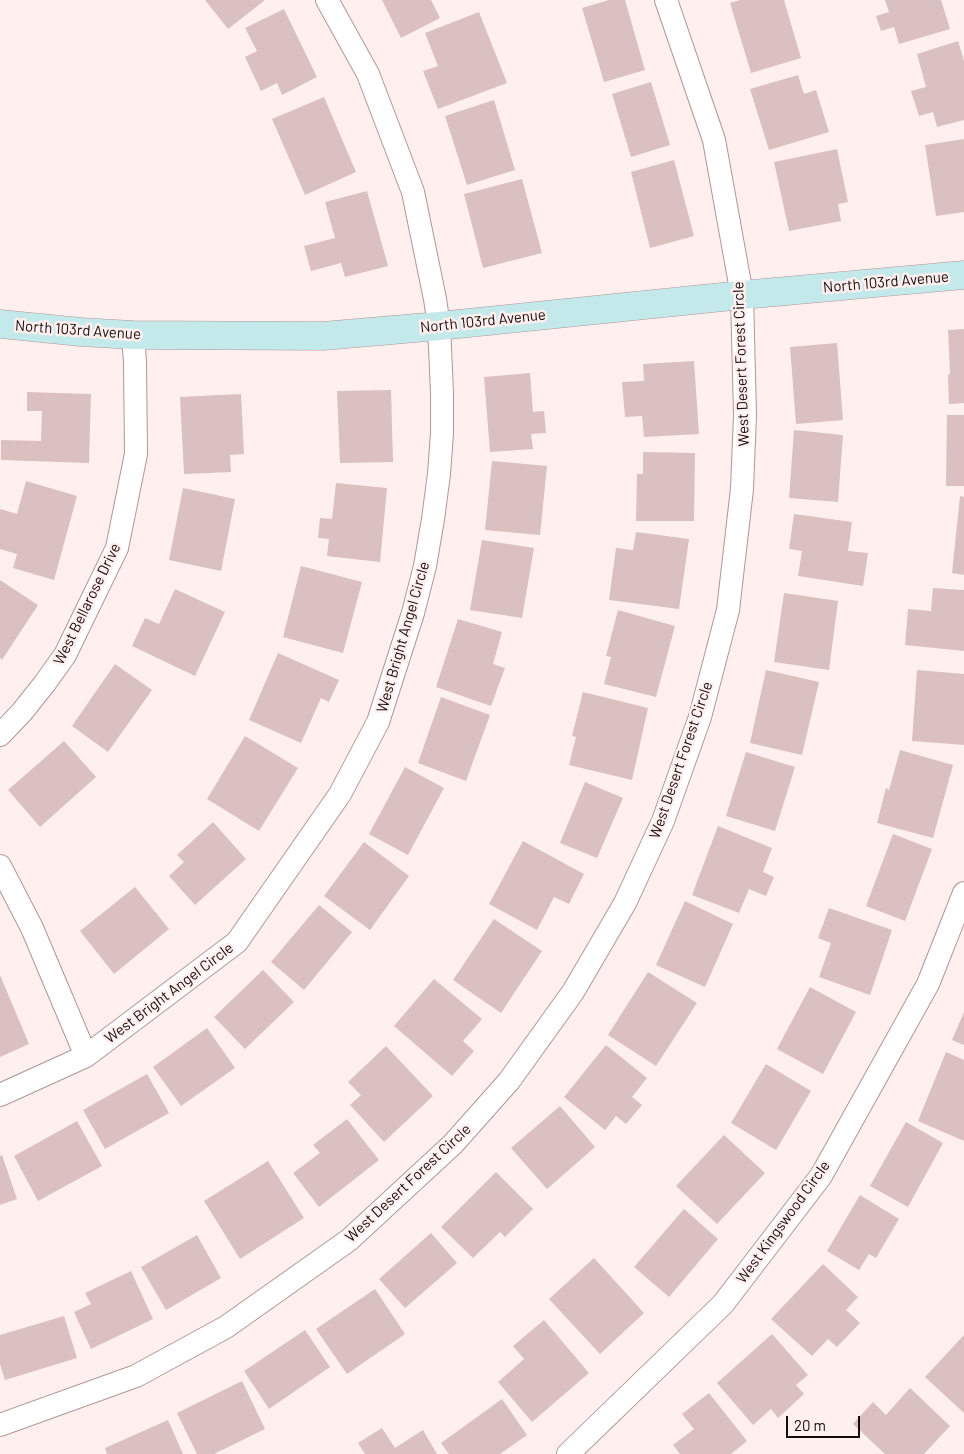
<!DOCTYPE html>
<style>
body{margin:0}
#map{position:relative;width:964px;height:1454px;overflow:hidden;background:#ffefee;font-family:Barlow,sans-serif}
canvas{display:block}
.scale{position:absolute;left:786px;top:1416px;width:74px;height:22px;box-sizing:border-box;border:2px solid #150c0c;border-top:0;padding-left:6px;font-size:15px;line-height:18px;white-space:nowrap;color:#150c0c;-webkit-text-stroke:4px #ffefee;paint-order:stroke}
</style>
<div id="map">
<canvas width="964" height="1454"></canvas>
<div class="scale">20 m</div>
</div>
<script>
const g = document.querySelector('canvas').getContext('2d');
g.lineJoin = 'round';
function fillPath(path, color) { g.fillStyle = color; g.fill(path, 'evenodd'); }
function stroke(path, color, width, dash) { g.strokeStyle = color; g.lineWidth = width; g.lineCap = dash ? 'butt' : 'round'; g.setLineDash(dash || []); g.stroke(path); }
function label(font, color, halo, rows, align = 'center') {
  g.font = font + ' Barlow,sans-serif'; g.lineWidth = 5; g.setLineDash([]); g.textBaseline = 'middle'; g.strokeStyle = halo; g.fillStyle = color; for (const [text, x, y, turn = 0] of rows) {
    g.save(); g.translate(x, y); g.rotate((+turn || 0) * Math.PI / 180); g.textAlign = isNaN(turn) ? turn : align; if (halo) g.strokeText(text, 0, 0); g.fillText(text, 0, 0); g.restore();
  }
}
fillPath(new Path2D(`
 M205,0H265L228,29Z
 M382,0H431L440,18L401,38Z
 M609,0H625L645,70L604,82L582,8Z
 M740,0H784L801,58L751,73L730,3Z
 M885,0H941L950,29L899,44L894,27L881,31L876,16L889,12Z
 M284,9L317,77L282,95L277,83L261,91L245,57L257,51L245,28Z
 M479,12L507,83L438,109L423,71L438,66L425,33Z
 M958,41L964,61V120L937,127L933,112L919,116L911,91L926,87L917,54Z
 M798,75L804,94L816,90L829,132L769,150L750,89Z
 M651,82L670,145L631,157L612,94Z
 M324,97L356,172L305,195L272,119Z
 M494,100L515,170L467,185L445,116Z
 M964,139V212L936,216L925,145Z
 M837,149L848,202L838,204L841,221L789,231L774,162Z
 M674,160L694,236L650,248L631,172Z
 M522,179L542,253L483,268L464,194Z
 M367,191L388,266L345,277L341,263L311,271L304,246L335,238L325,202Z
 M964,329V403L949,404L948,375L950,374L948,330Z
 M837,343L843,420L796,424L790,347Z
 M694,361L699,434L644,437L642,416L625,417L622,382L644,381L643,364Z
 M530,373L533,412L544,411L546,433L531,434L533,449L490,452L484,377Z
 M391,390L393,462L340,463L337,391Z
 M27,392L91,394L89,463L1,460V440L41,441L42,411H27Z
 M241,394L244,454L230,455L231,472L184,474L180,397Z
 M947,415H964V486H946Z
 M794,430L843,435L838,502L789,498Z
 M643,452L695,453L694,521H636L637,474H643Z
 M492,461L547,466L540,535L485,530Z
 M26,481L77,496L54,580L13,568L17,554L0,549V509L17,514Z
 M336,483L387,488L380,562L327,556L329,539L318,538L320,518L332,519Z
 M183,488L235,499L221,571L169,560Z
 M960,496L964,497V575L952,573Z
 M794,514L852,522L848,551L868,553L863,586L798,576L802,551L789,549Z
 M636,532L689,539L679,609L609,600L616,548L633,550Z
 M482,540L534,548L522,618L470,610Z
 M301,566L362,582L343,653L283,637Z
 M0,580L38,605L2,660L0,658Z
 M933,588L964,590V651L905,645L908,609L931,611Z
 M175,589L225,612L195,676L132,646L145,618L159,624Z
 M784,593L838,601L829,670L774,662Z
 M618,610L675,626L656,697L604,684L611,657L606,656Z
 M458,619L502,632L493,664L505,668L491,706L436,687Z
 M278,653L339,680L329,702L321,698L301,743L249,720Z
 M115,664L152,690L108,752L72,726Z
 M766,670L819,682L802,755L750,743Z
 M917,670L964,674V745L912,741Z
 M583,692L648,708L632,780L569,765L576,737L572,736Z
 M441,697L490,715L466,781L418,763Z
 M245,736L298,768L259,831L207,799Z
 M64,741L96,777L40,827L8,790Z
 M900,750L953,765L933,838L877,823L886,788L889,790Z
 M746,752L795,767L775,831L726,816Z
 M405,767L444,788L408,855L369,834Z
 M585,782L623,798L597,858L560,843Z
 M213,822L246,859L195,905L169,876L184,862L177,855Z
 M718,826L772,848L763,872L774,877L766,896L749,889L739,913L692,895Z
 M893,834L932,849L905,921L866,906Z
 M523,841L584,874L569,904L554,897L537,930L489,904Z
 M364,842L409,876L370,930L324,896Z
 M135,887L169,929L114,974L80,931Z
 M685,901L733,924L705,987L656,965Z
 M319,905L352,932L304,990L271,962Z
 M829,908L892,930L870,995L819,977L831,943L818,938Z
 M494,919L542,951L501,1013L453,980Z
 M263,970L294,1002L245,1049L214,1017Z
 M648,972L697,1003L656,1066L608,1035Z
 M0,975L29,1044L0,1057Z
 M434,979L482,1019L463,1041L474,1051L452,1076L394,1026Z
 M810,987L856,1012L823,1074L777,1049Z
 M964,1012V1045L952,1040Z
 M207,1028L235,1068L181,1106L153,1067Z
 M606,1045L647,1078L632,1097L642,1105L626,1124L616,1116L605,1130L564,1097Z
 M386,1046L433,1096L384,1142L350,1105L361,1095L348,1082Z
 M946,1052L964,1060V1141L918,1121Z
 M766,1064L811,1091L776,1150L731,1123Z
 M147,1074L169,1113L105,1149L83,1110Z
 M560,1106L595,1147L547,1189L511,1148Z
 M347,1119L379,1160L319,1207L293,1173L320,1153L313,1145Z
 M77,1121L102,1166L38,1201L14,1156Z
 M906,1122L943,1143L908,1207L870,1186Z
 M724,1135L765,1173L717,1224L676,1186Z
 M2,1155L17,1199L0,1205V1156Z
 M268,1161L304,1218L240,1259L204,1201Z
 M496,1172L533,1209L505,1237L500,1232L473,1258L441,1227Z
 M860,1195L899,1219L876,1258L869,1254L859,1270L827,1251Z
 M684,1209L718,1239L669,1297L634,1267Z
 M431,1233L457,1263L405,1308L379,1279Z
 M197,1235L221,1278L166,1310L141,1267Z
 M594,1258L644,1313L600,1354L549,1299Z
 M823,1264L858,1297L846,1310L860,1323L837,1347L828,1339L812,1356L771,1319Z
 M131,1271L153,1319L91,1349L74,1312L91,1304L85,1293Z
 M375,1289L405,1334L347,1374L316,1329Z
 M64,1316L77,1358L5,1380L0,1364V1335Z
 M544,1320L589,1373L532,1422L498,1382L524,1359L513,1346Z
 M305,1330L330,1367L269,1409L244,1371Z
 M772,1334L808,1375L796,1385L804,1394L778,1418L771,1409L753,1425L717,1383Z
 M964,1335V1413L925,1377Z
 M242,1381L265,1429L214,1454H197L177,1413Z
 M910,1388L950,1426L924,1454H885L853,1424L873,1402L886,1415Z
 M709,1393L747,1441L731,1454H680L673,1445L694,1429L682,1414Z
 M502,1399L527,1435L500,1454H449L441,1443Z
 M168,1420L183,1454H107L105,1448Z
 M382,1428L395,1448L423,1430L437,1454H365L358,1443Z`), '#dac0c0');
const street = new Path2D(`
 M0,735L22,712L45,683L65,655L117,548L136,454L135,362L133,335
 M0,866L32,928L86,1056
 M0,1095L86,1056L237,942L340,794L378,722L413,613L425,566L433,519L439,474L442,433V393L439,326L435,299L413,192L368,74L327,0
 M0,1425L136,1376L226,1327L349,1240L453,1144L509,1081L573,992L625,903L663,821L700,717L728,610L742,489L745,415L742,295L714,140L666,0
 M568,1454L723,1304L821,1176L928,984L964,893`);
const secondary = new Path2D(`
 M0,324L81,332L133,335L323,336L439,326L742,295L964,275`);
stroke(street, '#b09797', 24);
stroke(secondary, '#b09797', 29);
stroke(street, '#fff', 22);
stroke(secondary, '#c4e9ea', 28);
label('15px', '#150c0c', '#ffefee', [
 ["North 103rd Avenue",886,282,-5],
 ["North 103rd Avenue",483,321,-6],
 ["North 103rd Avenue",78,330,4],
 ["West Desert Forest Circle",741,364,-92],
 ["West Bellarose Drive",87,604,-64],
 ["West Bright Angel Circle",403,637,-74],
 ["West Desert Forest Circle",681,760,-71],
 ["West Bright Angel Circle",169,993,-37],
 ["West Desert Forest Circle",408,1183,-43],
 ["West Kingswood Circle",783,1222,-54]
]);
</script>
